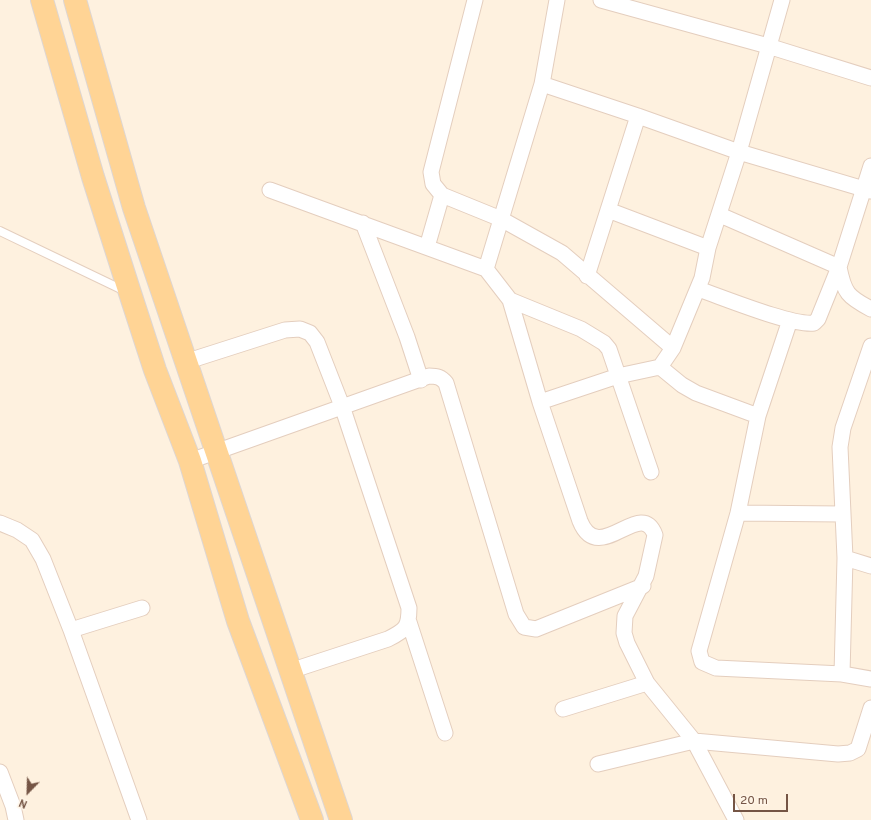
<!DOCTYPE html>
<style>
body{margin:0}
#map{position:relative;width:871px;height:820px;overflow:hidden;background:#fef1df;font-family:Overpass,sans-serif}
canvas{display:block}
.north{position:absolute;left:8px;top:772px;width:40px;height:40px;-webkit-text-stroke:3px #fff5e7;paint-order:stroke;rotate:203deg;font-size:11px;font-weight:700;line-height:16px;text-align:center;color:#755545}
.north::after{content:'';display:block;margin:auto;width:14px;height:18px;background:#755545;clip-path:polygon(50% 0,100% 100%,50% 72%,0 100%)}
.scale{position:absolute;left:733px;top:794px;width:55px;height:18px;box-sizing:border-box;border:2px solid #755545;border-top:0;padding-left:5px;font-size:12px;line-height:14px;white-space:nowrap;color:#755545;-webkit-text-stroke:3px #fff5e7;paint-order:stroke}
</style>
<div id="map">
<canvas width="871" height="820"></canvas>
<div class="north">N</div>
<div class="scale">20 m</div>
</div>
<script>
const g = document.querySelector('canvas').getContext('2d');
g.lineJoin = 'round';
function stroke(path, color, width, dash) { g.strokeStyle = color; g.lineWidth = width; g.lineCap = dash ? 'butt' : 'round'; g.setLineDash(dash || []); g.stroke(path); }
const service = new Path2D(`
 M0,231L125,291`);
const minor = new Path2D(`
 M475,0L431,172L433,184L442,195L501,219L562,253L673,348
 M601,0L768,46L871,78
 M542,84L638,116
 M871,166L839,267C844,293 848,297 871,309
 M270,190L486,269L542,84L557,0
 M608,210L708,248
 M363,223L407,337L421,380
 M427,247L442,195
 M486,269L510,300L581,329L604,343L609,349L651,472
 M587,276L638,116L739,152L871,191
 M698,289C722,297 792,326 814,323L818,319L839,267L720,215
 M510,300L540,402
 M185,362L285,330L300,329L310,333L317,342L342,406L409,608C409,627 406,630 388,639L290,671
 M660,367L682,385L696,393L758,416L738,513L699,651L702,662L716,668L842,674L871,679
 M758,416L790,320
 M190,461L429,376C437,376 441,377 446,383L516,614L524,627L536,629L643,586
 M738,513L842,514
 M0,523L17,530L32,540L43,559L71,630L139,820
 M845,558L871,566
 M409,622L445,733
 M71,630L142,608
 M842,674L845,558L840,447L843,428L871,346
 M563,709L647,683
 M598,764L694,741L838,754L850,753L858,749L871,708
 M0,772L13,806L16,820
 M736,820L694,741L647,683L627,643L624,633L625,616L646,576L655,535C641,496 599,568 580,521L540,402L618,376L660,367L673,348L702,278L708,248L739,152L782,0`);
const primary = new Path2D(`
 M42,0L93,177L130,293L155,370L190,461L238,621L312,820
 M75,0L134,208L341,820`);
stroke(service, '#e4cebe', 10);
stroke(minor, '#e4cebe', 17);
stroke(primary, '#ded6d2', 24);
stroke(service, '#fff', 8);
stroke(minor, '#fff', 15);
stroke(primary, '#ffd495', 22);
</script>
